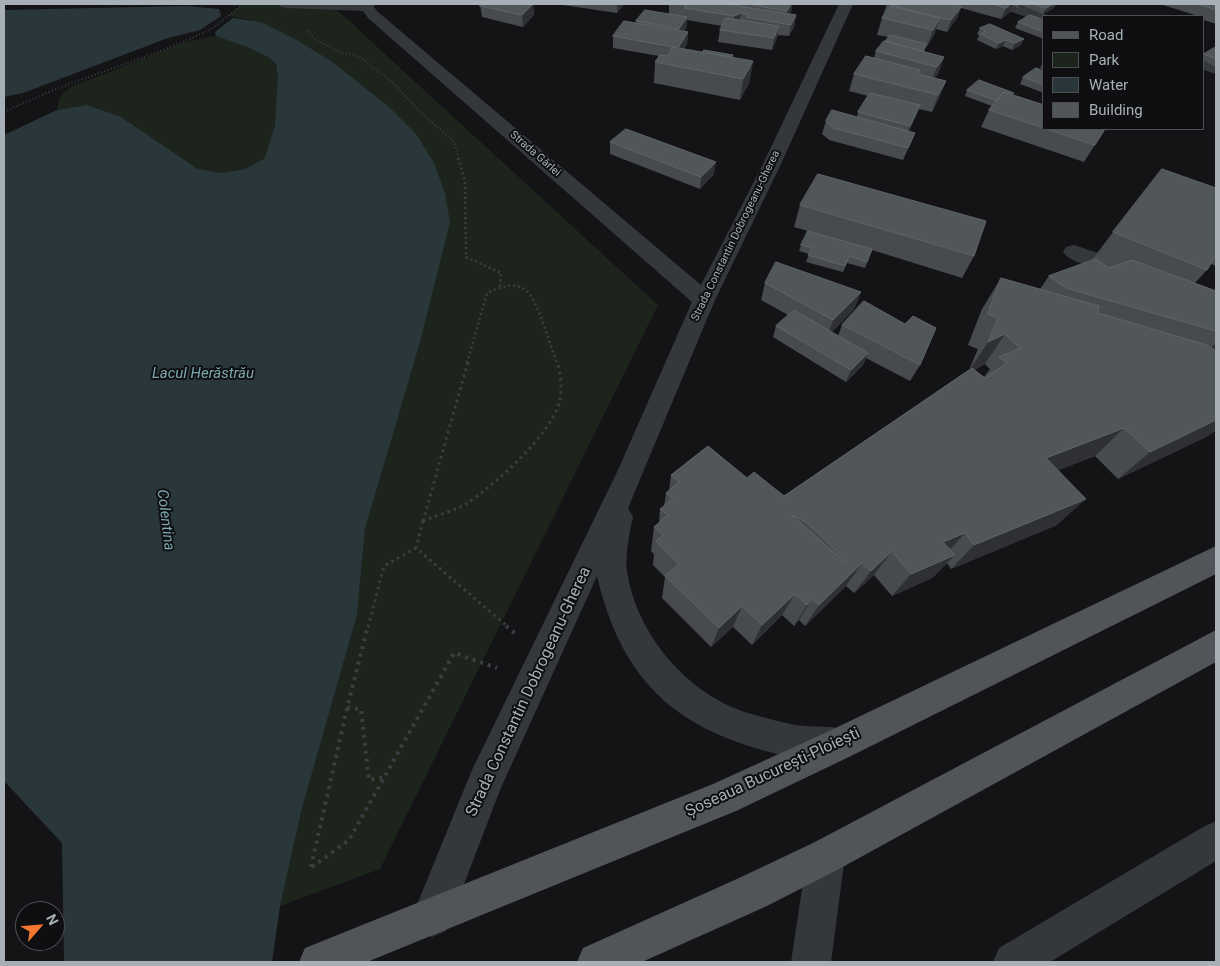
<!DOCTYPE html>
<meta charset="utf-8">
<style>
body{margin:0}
#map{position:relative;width:1220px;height:966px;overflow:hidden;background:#141416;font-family:Roboto,sans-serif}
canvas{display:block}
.frame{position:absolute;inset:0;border:5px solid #a6b0b6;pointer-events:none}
.legend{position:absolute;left:1042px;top:15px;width:162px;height:115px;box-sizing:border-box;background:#0f0f11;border:1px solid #4b4f53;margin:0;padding:6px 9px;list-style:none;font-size:15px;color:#a6b0b6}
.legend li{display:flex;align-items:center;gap:10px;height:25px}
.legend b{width:25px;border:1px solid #4b4f53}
.north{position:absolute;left:15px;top:901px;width:50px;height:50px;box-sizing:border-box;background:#0f0f11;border:1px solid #4b4f53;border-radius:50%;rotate:63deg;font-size:14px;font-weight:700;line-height:20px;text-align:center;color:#a6b0b6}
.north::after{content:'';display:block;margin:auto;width:18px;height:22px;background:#f3772f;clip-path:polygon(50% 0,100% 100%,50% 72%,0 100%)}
</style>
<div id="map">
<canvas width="1220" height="966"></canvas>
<div class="frame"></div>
<ul class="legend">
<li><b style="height:6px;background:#51555a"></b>Road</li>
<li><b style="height:14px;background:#1d241c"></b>Park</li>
<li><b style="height:14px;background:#2a373a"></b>Water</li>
<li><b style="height:14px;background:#515659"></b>Building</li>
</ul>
<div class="north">N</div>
</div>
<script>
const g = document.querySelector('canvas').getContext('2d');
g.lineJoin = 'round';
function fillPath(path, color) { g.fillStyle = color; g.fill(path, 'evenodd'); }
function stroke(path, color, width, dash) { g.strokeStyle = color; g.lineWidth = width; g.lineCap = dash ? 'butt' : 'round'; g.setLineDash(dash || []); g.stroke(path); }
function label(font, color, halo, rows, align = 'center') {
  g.font = font + ' Roboto,sans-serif'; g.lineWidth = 4; g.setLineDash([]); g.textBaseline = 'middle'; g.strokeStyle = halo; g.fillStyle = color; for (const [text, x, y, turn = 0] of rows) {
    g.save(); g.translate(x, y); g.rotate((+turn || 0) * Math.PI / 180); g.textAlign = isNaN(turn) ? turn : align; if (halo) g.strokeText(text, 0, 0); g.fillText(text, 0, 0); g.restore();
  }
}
fillPath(new Path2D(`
 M243,4C263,4 320,0 336,10C349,19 362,33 374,44L658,305L380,869L280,906L302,808L357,615L365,529L421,339L450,223L387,105L331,61L297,40L261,22L228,16Z
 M216,36C231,41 267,51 275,64C281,72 277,114 275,125C273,136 268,147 265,158L245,169L221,173L198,169L121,117L87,105L57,110C59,97 62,92 73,86L186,42Z`), '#1d241c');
fillPath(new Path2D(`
 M187,6L219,9L221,16L200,30L168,38L23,93L4,97V10Z
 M233,18L261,22L297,40L331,61L387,105L416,134L434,163L445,193L450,223L421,339L365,529L357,615L302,808L280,906L272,962H64L62,843L4,781V135L57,110L87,105L121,117L198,169L221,173L245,169L265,158L275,125L278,77L276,64L268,57L250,48L216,36L215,32Z`), '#2a373a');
stroke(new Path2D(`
 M307,31L315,39L337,51L359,57L392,82L420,112L453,140L459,159
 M4,112L58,88L169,48L210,30L243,4`), '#3b3f42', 2, [1, 2.5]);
stroke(new Path2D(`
 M458,158L465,181L466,257L501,273L500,287
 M467,363L487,293C524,276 531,290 543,323C548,336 552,350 557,363`), '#3b3f42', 2.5, [2, 3]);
stroke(new Path2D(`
 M423,521L416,548L508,627
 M423,521L468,362
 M423,521C437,515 453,511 466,504C495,485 552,434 560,400C562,389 561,373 557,362
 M368,627L384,566L416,548`), '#3b3f42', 3, [2.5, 4]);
stroke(new Path2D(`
 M506,626L516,634
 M347,708L361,709L369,780L385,777
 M311,867L347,708L368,626
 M312,867L349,840L454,653L497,668`), '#3b3f42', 4, [3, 5]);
fillPath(new Path2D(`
 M279,4H375L374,7L378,12L701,285L763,164L839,4H853L781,164L715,300L628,508L633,517C629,533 624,561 628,577C639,637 689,695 748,713C763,717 780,722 795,725C815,728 833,724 851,732L856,744L851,756C827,766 798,760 773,753C672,727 621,678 597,576L500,790L446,931L432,937L418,931L412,917L472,770L618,470L692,302L368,18L363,11L286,8L281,7Z
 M995,4H1015L1050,16H1044V23L997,7Z
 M1204,59L1216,63V74L1204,70Z
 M1074,245L1101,254L1104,259L1101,264C1089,267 1070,262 1063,252L1066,247Z
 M1216,821V861L1050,962H993L999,948L1203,827Z
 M826,837L839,843L845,856L831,962H791L807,856L813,843Z`), '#35383b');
fillPath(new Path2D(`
 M1216,546V574L851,756L736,811L367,962H299L305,948L713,784L827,732Z
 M1216,630V662L839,869L767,906L642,962H577L583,948L739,878L813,843Z`), '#51555a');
fillPath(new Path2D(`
 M480,4H533L534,15L523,27L482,17Z
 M556,4H624L617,13Z
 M669,4H792L791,12L789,14L796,15L794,27L789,36L778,35L772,50L718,42L720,30L722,26L687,20L686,29L684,31L688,32L687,44L684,49L753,61L749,83L740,100L654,83L655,62L659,56L613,48V36L636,23V21L669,14Z
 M887,4H1056L1054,8L1043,14L1022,6L1018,8L1012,5L1009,13L1001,19L961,8L957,18L947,32L936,29L934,35L926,47L924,52L944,57L938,74L935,78L946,81L939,98L932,112L919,109L909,131L915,133L903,160L829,140L822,134L826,121L857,117L858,112L868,96L849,91L854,74L874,58L876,51L889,37L877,35L882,18L884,15H883Z
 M1160,4H1216V24L1204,20V16H1194L1195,15Z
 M1044,20V39L1015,28L1018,22Z
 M980,28L1021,45L1012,50L1003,46L996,49L977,40L979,35L977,34Z
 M1216,47V67L1204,61V54Z
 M1044,61V70L1040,68Z
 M1044,71V93L1020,84L1023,77Z
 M967,90L1013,95L1044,105V129H1105L1084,162L981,127L989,110L992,106L965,96Z
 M610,142L714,174L700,189L610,154Z
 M1216,188V266L1211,264L1207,270L1195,283L1216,291V430L1208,436L1118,479L1095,456L1058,470L1057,525L951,569L947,563L932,578L892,596L874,575L854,593L846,586L805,626L799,620L794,626L782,615L752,645L733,627L711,647L662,598L665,577L653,565L654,554L651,551L654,527L659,523L660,509L664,507L666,493L669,491L671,475L747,478L784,496L969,370L978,349L968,345L982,309L1001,278L1040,289L1049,276L1092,260L1113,232ZM985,364L990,369L984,377L974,370Z
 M800,205L974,256L962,278L872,250L865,268L847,263L843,272L806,262L809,254L799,251L801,245L808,231L794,227Z
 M765,283L861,292L854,309L832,332L838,336L842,325L920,365L910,381L866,358L863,365L846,382L773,337L776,326L788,315L761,300Z`), '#474b4e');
fillPath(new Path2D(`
 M533,4L534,15L523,27L522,15Z
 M617,4H624L617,13Z
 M791,4H792L791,12L784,22L787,11Z
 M1011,4H1013L1009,13L1001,19L1006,8Z
 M1020,4H1023L1022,6L1018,8Z
 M1053,4H1056L1054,8L1043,14L1046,8Z
 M961,7L957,18L947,32L951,20Z
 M741,13L739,25L732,28L734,16Z
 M796,15L794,27L789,36L791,25Z
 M687,17L686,29L678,41L679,29Z
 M940,18L934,35L927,47L933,30Z
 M779,26L777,38L772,50L774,38Z
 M688,32L687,44L677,59L678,48Z
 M1024,39L1021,45L1012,50L1015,43Z
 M1006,40L1003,46L996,49L999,43Z
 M944,57L938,74L930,84L937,67Z
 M753,61L749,83L740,100L743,79Z
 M946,81L939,98L932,112L938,95Z
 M920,105L915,118L905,138L910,126Z
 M915,133L910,145L903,160L908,148Z
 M716,162L714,174L700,189L701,177Z
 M861,292L854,309L827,337L833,320Z
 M1005,334L985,364L968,372L988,342Z
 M1216,343V349L1209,356L1194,364Z
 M868,353L863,365L846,382L851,370Z
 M1216,420V430L1208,436L1118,479L1150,452Z
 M1124,428L1095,456L1021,485L1046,458Z
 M1086,499L1057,525L951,569L974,545Z
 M965,533L943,557V542Z
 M892,551L874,575L854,593L871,571Z
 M955,555L932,578L892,596L911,574Z
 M862,563L846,586L805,626L819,605Z
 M795,594L782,615L752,645L762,625Z
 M812,599L799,620L794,626L807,605Z
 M742,606L733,627L711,647L719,628Z`), '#2e3033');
const building = new Path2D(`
 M480,4H533L522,15L480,6Z
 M674,4H726L796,15L791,25L747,17L749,15L741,13L734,16L684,8L686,5Z
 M749,4H791L787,11Z
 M888,4H950L961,7L951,20Z
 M992,4H1011L1006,8Z
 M1035,4H1053L1046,8Z
 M1204,4H1216V10L1201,5Z
 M891,6L940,18L933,30L882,18Z
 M645,10L687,17L679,29L636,21Z
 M1030,15L1044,20V32L1018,22Z
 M726,18L779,26L774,38L720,30Z
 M624,21L688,32L678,48L613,36Z
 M990,24L1024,39L1015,43L1006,40L999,43L980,34L986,31L980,28Z
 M890,35L927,44L922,51L886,41Z
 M884,41L944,57L937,67L876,51Z
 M673,47L753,61L743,79L655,62L660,55L667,56Z
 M1216,47V59L1204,54Z
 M704,50L733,55L732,57L703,52Z
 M866,56L920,70L918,74L946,81L938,95L854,74Z
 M1036,68L1044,71V85L1023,77Z
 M979,80L1014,93L1012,95L1004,92L997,101L967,90Z
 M1004,92L1044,105V128L989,110Z
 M870,93L920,105L910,126L858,112Z
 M832,110L915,133L908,148L833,128L826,121Z
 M626,129L716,162L701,177L610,142Z
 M1047,129H1105L1095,145Z
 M1162,169L1216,188V255L1207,270L1113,232Z
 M818,174L986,221L974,256L800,205Z
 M808,231L872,249L867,262L849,256L845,266L808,255L812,248L801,245Z
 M1096,259L1109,268L1132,260L1216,291V331L1066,288L1049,276Z
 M776,262L861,292L833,320L765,283Z
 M1001,278L1099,306L1098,313L1207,345L1216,351V384L1215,385L1216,386V420L1150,452L1124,428L1046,458L1086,499L974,545L965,533L943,542L955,555L911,574L892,551L871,571L862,563L819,605L812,599L807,605L795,594L762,625L742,606L719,628L665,576L679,564L656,541L663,535L654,527L668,515L660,509L673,499L666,493L679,482L671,475L708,446L747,478L754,472L784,496L972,368L985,378L1007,363L999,357L1020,348L1005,334L988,342L998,318L988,314ZM791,515L806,522L847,561L846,562Z
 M864,301L905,324L913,316L936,328L920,365L842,325Z
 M794,310L868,353L851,370L776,326Z`);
fillPath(building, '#515659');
stroke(building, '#5f6468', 1);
label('11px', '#a6b0b6', '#0f0f11', [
 ["Strada Gârlei",535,154,41],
 ["Strada Constantin Dobrogeanu-Gherea",736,236,-64]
]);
label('italic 15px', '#7ca8b2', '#0f0f11', [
 ["Lacul Herăstrău",203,374],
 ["Colentina",165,520,83]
]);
label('16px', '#a6b0b6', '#0f0f11', [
 ["Strada Constantin Dobrogeanu-Gherea",529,692,-65],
 ["Șoseaua București-Ploiești",773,773,-25]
]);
</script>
